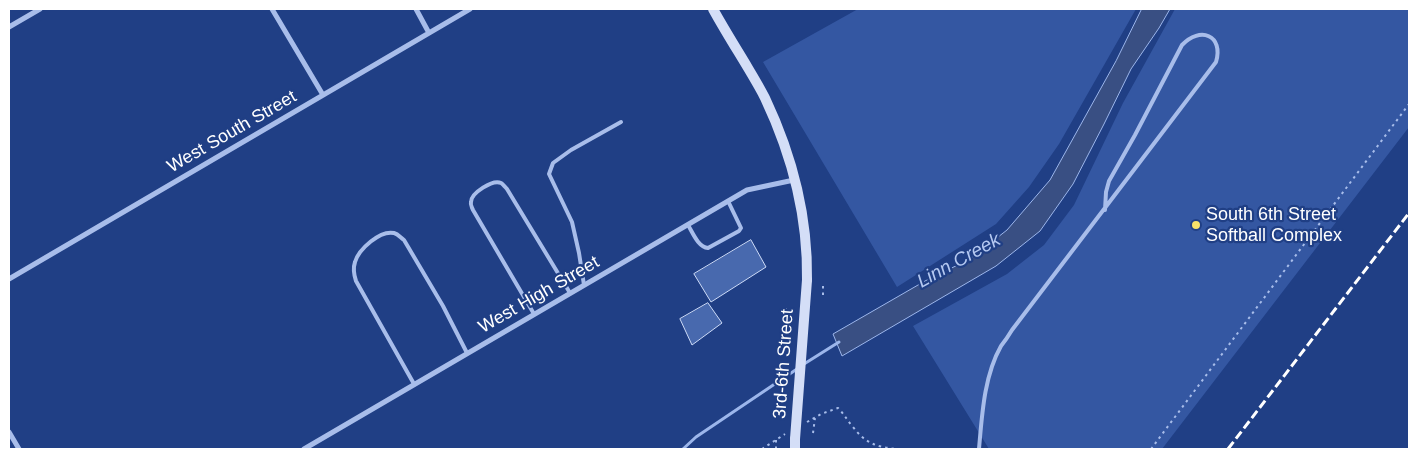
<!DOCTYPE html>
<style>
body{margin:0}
#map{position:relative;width:1418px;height:458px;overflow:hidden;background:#203f85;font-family:Helvetica,sans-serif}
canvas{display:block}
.frame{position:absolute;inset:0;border:10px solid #fff;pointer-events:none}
</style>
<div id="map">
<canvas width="1418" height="458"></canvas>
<div class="frame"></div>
</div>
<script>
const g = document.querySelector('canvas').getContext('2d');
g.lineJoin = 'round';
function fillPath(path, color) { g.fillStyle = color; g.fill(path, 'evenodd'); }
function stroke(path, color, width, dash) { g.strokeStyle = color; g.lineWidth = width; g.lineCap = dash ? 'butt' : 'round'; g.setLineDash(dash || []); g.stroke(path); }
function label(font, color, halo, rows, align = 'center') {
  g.font = font + ' Helvetica,sans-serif'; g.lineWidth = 4.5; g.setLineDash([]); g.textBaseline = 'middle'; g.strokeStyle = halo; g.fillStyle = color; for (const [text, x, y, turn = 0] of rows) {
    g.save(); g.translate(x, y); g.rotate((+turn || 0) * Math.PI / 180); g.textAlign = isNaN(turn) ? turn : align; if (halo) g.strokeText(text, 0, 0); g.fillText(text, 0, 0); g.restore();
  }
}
fillPath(new Path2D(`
 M858,9H1136L1059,144L1029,187L996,224L897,287L763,62Z
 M1175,9H1409V127L1162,449H989L913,326L1007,274L1044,245L1074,205L1123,103Z`), '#3457a2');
const water = new Path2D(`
 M1142,9H1170L1159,28L1131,69L1104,124L1073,184L1040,231L996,266L842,356L833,334L925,281L970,259L1007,230L1050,180L1116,61Z`);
fillPath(water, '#394f83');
stroke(water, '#9cb6eb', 1);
stroke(new Path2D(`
 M804,364L839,342
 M683,449L696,437L797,369`), '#9cb6eb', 3);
const building = new Path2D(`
 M751,240L766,267L711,302L694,274Z
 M708,303L722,323L692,345L680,319Z`);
fillPath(building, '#4869ae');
stroke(building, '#cddbf7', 1);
stroke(new Path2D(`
 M823,295V283
 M785,317L786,304
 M807,422L821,414L838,408C844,414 847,420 853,427C866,444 877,447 897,449
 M813,433L815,418
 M762,449L785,434
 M776,449V440
 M1151,449L1409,104`), '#a8bdea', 2, [2.5, 4]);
stroke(new Path2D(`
 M688,225C693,233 698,247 708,248L739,231L741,228L728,201
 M584,285L579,253L572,222L549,174L553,163L571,150L621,122
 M534,314L473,210C472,207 470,205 471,202C471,193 493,179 501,183C502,183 506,188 507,189L570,293
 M414,384L356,281C354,275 353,268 355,262C359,249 380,230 394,233C398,234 400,237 404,240L443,306L467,353
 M979,449C982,415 984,376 1001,346C1005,341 1009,335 1012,330L1216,62C1224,35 1200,26 1182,45L1135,135L1109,181L1106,192L1105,210`), '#a8bdea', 4);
stroke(new Path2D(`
 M272,9L323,95
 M416,9L429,33
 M9,27L40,9
 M9,279L470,9
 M9,432L19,449
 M304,449L747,190L794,180`), '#a8bdea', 5);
stroke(new Path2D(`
 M713,9C724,29 736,48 748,68C754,78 760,88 765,98C792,155 808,218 807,280
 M795,449V439`), '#d4def7', 10);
stroke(new Path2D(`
 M1228,449L1409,213`), '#fff', 3, [9, 4]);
stroke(new Path2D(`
 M795,439L807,280`), '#d4def7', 10);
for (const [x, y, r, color] of [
 [1196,225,5,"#f7e169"]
]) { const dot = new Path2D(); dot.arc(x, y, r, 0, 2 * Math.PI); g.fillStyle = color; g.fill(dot); stroke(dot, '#203f85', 2); }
label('18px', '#fff', '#203f85', [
 ["West South Street",232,132,-30],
 ["West High Street",539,295,-30],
 ["3rd-6th Street",784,364,-86]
]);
label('18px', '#fff', '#203f85', [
 ["South 6th Street",1206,215],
 ["Softball Complex",1206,236]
], 'left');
label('italic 19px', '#b4c8f1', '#203f85', [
 ["Linn Creek",959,261,-29]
]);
</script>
